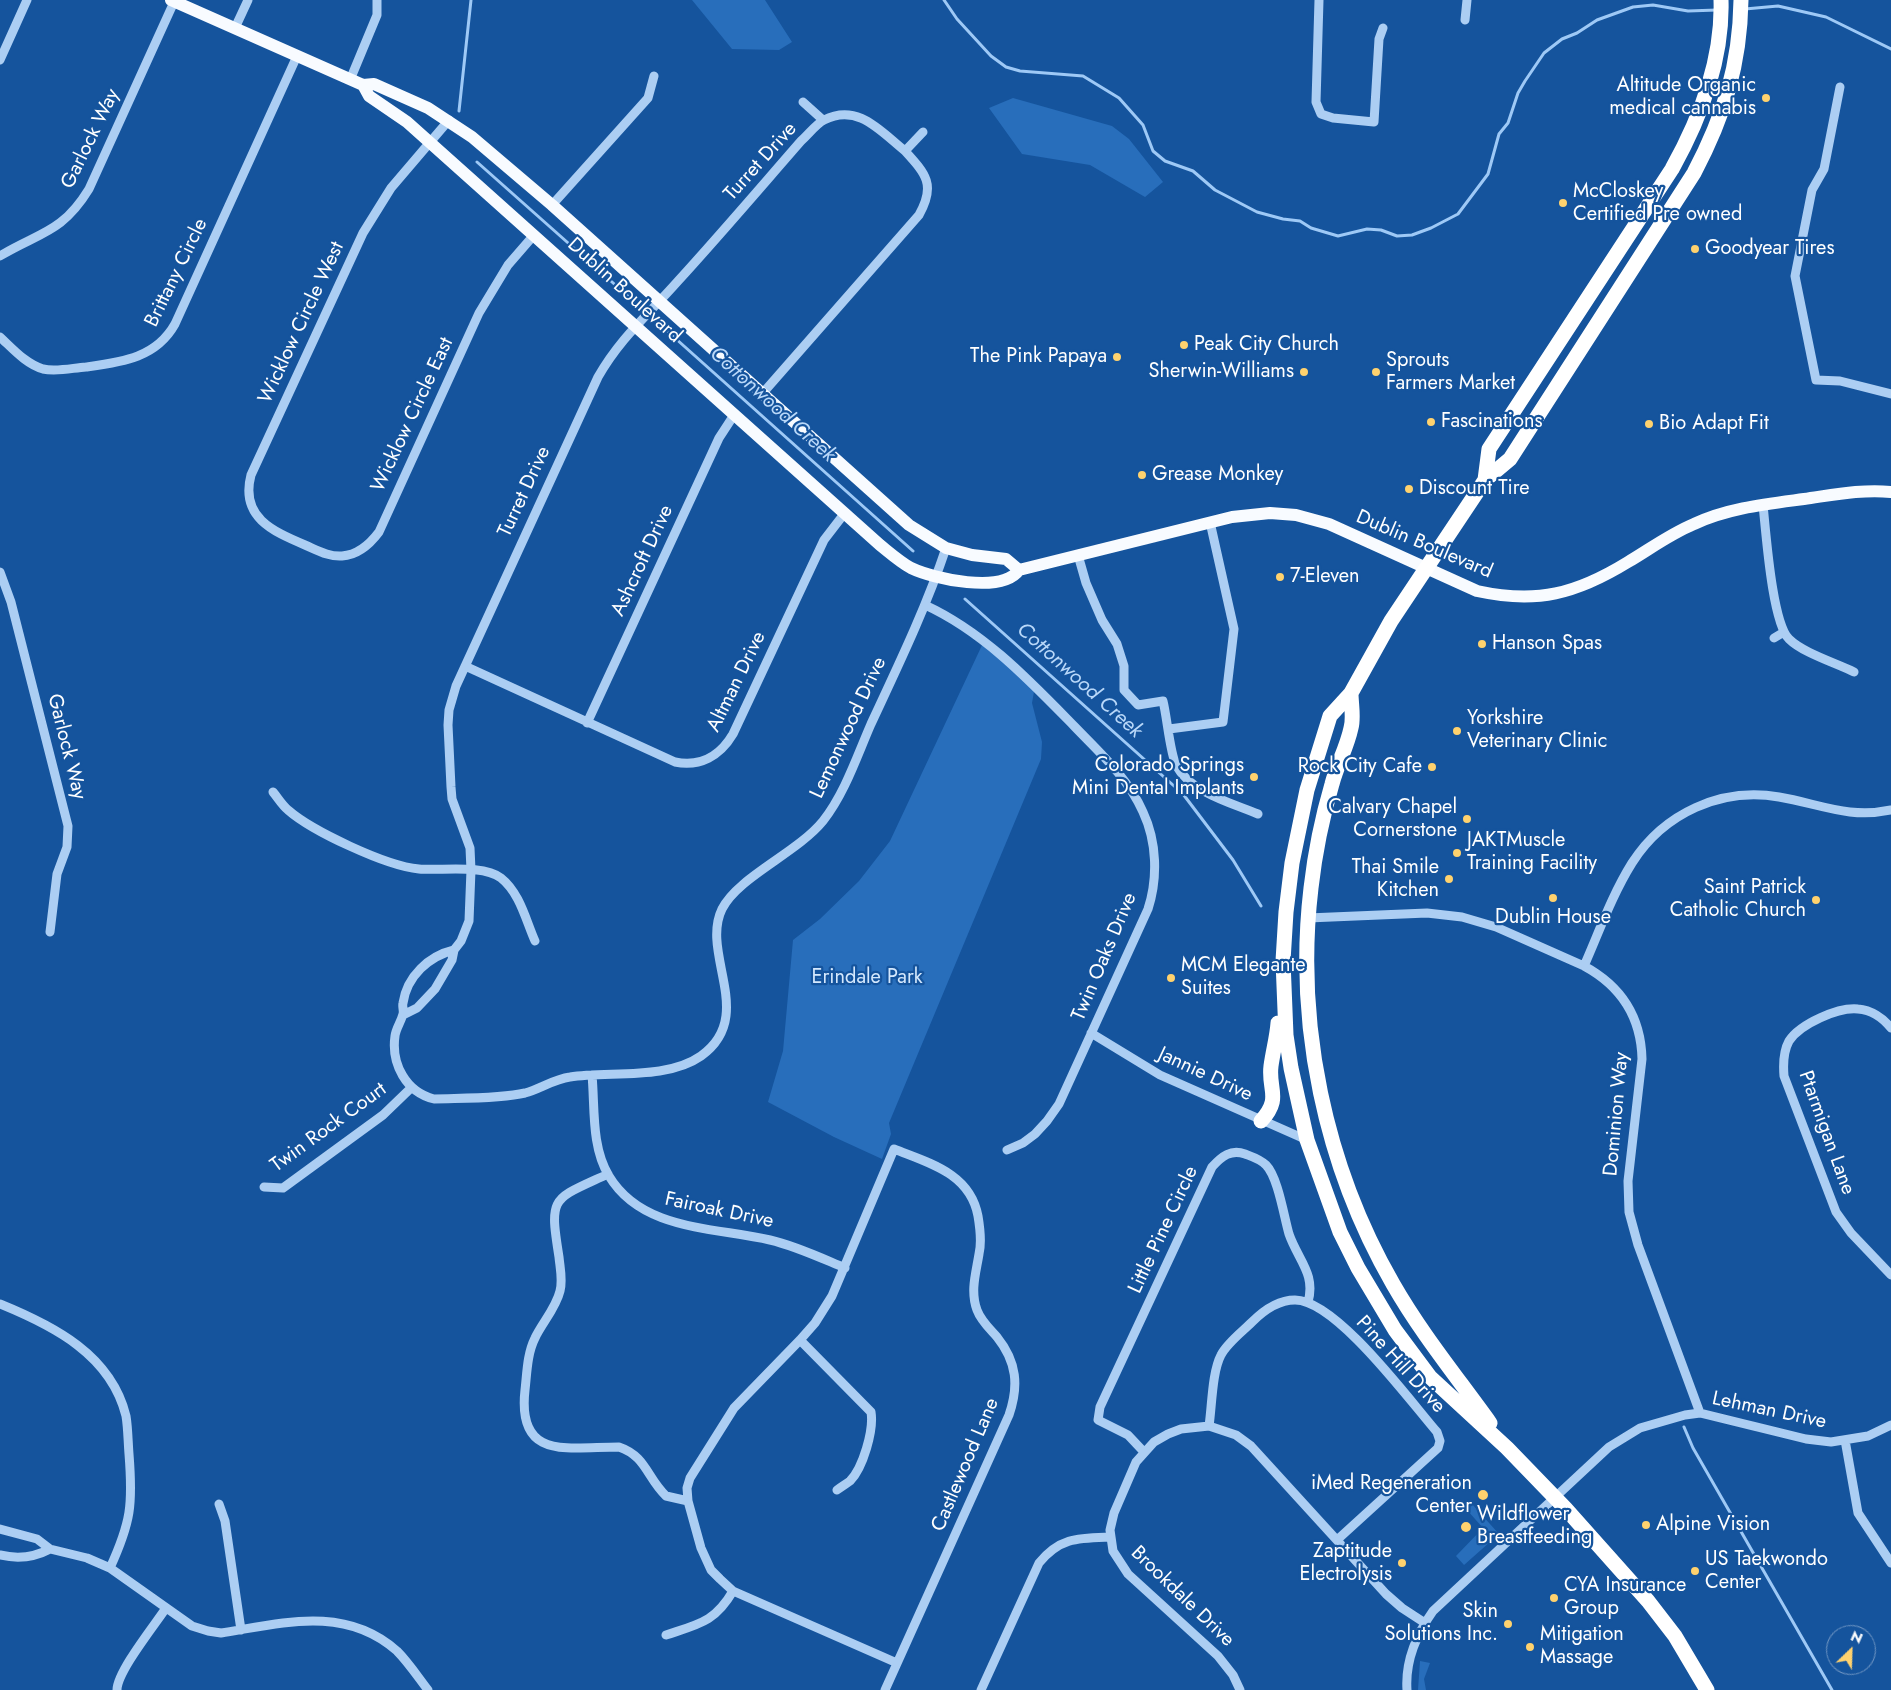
<!DOCTYPE html>
<style>
body{margin:0}
#map{position:relative;width:1891px;height:1690px;overflow:hidden;background:#15549d;font-family:Jost,sans-serif}
canvas{display:block}
.north{position:absolute;left:1826px;top:1625px;width:50px;height:50px;box-sizing:border-box;background:#15549d;border:1px solid #7398c4;border-radius:50%;rotate:24deg;font-size:14px;font-weight:700;line-height:20px;text-align:center;color:#fff}
.north::after{content:'';display:block;margin:auto;width:18px;height:22px;background:#ffd26e;clip-path:polygon(50% 0,100% 100%,50% 72%,0 100%)}
</style>
<div id="map">
<canvas width="1891" height="1690"></canvas>
<div class="north">N</div>
</div>
<script>
const g = document.querySelector('canvas').getContext('2d');
g.lineJoin = 'round';
function fillPath(path, color) { g.fillStyle = color; g.fill(path, 'evenodd'); }
function stroke(path, color, width, dash) { g.strokeStyle = color; g.lineWidth = width; g.lineCap = dash ? 'butt' : 'round'; g.setLineDash(dash || []); g.stroke(path); }
function label(font, color, halo, rows, align = 'center') {
  g.font = font + ' Jost,sans-serif'; g.lineWidth = 4.5; g.setLineDash([]); g.textBaseline = 'middle'; g.strokeStyle = halo; g.fillStyle = color; for (const [text, x, y, turn = 0] of rows) {
    g.save(); g.translate(x, y); g.rotate((+turn || 0) * Math.PI / 180); g.textAlign = isNaN(turn) ? turn : align; if (halo) g.strokeText(text, 0, 0); g.fillText(text, 0, 0); g.restore();
  }
}
fillPath(new Path2D(`
 M692,0H765L792,42L779,50L732,49Z
 M1013,98L1112,126L1129,139L1163,182L1145,197L1090,165L1022,154L989,108Z
 M984,641L1035,686L1032,703L1042,742L1041,759L889,1123L891,1134L882,1159L834,1137L768,1102L783,1051L793,940L820,919L859,881L890,841Z
 M1472,1504L1499,1534L1464,1565L1456,1556L1483,1528L1467,1510Z
 M1420,1661L1430,1663L1424,1679L1426,1690H1418Z`), '#286ebb');
stroke(new Path2D(`
 M944,0L957,19L991,56L1006,67L1020,71L1083,76L1119,98L1143,125L1153,151L1165,161L1193,171L1215,190L1257,212L1283,219L1300,221L1311,228L1338,236L1367,229L1381,230L1397,236L1412,235L1431,228L1458,214L1488,174L1499,134L1508,123L1518,93L1525,81L1544,53L1562,39L1577,33L1597,20L1633,7L1653,5L1688,11L1717,10
 M1745,9L1778,6L1826,17L1891,49
 M459,111L471,0
 M477,162L639,306
 M656,321L913,551
 M965,599L1183,794L1233,860L1261,906
 M1684,1427L1693,1448L1832,1690`), '#9ec9f6', 3);
stroke(new Path2D(`
 M1319,0L1316,102L1321,114L1333,118L1374,122L1379,39L1383,28
 M1465,20L1467,0
 M235,28L248,0
 M0,60L27,0
 M350,80L377,15V0
 M1840,87L1824,169L1812,190L1795,276L1816,380L1840,381L1891,394
 M803,102L823,120
 M449,120L391,188L363,233L251,475C240,517 272,531 305,545C317,550 329,557 342,556C358,555 370,544 379,532L479,313L508,265L534,235
 M552,205L648,98L654,76
 M0,256C40,232 62,233 89,189L174,2
 M0,337C13,349 26,364 43,369C57,372 72,368 86,367C122,362 156,358 175,324L297,56
 M762,394L919,215C936,185 926,174 905,151L923,132
 M1763,505C1766,532 1772,622 1789,639C1803,653 1836,663 1854,672
 M1078,555L1086,583L1102,620L1117,644L1124,666V690L1138,705L1163,701C1167,717 1170,753 1176,765C1191,793 1232,803 1258,814
 M0,572L11,602L68,826L67,847L57,874L50,932
 M925,605C984,632 1030,681 1075,727C1100,753 1128,778 1143,812C1157,842 1158,878 1148,909L1059,1104L1047,1121L1035,1134L1023,1143L1007,1150
 M1774,638L1784,632
 M465,666L675,762C700,767 720,756 733,734L824,540L844,514
 M587,723L719,438L734,415
 M1169,729L1223,722L1234,629L1210,522
 M273,792C278,798 282,805 288,810C312,831 386,866 419,869C441,871 483,864 501,878C520,893 526,921 535,941
 M1308,918L1427,913L1462,917L1496,927L1584,966C1621,986 1641,1016 1642,1059L1628,1181L1629,1212L1638,1245L1700,1413
 M454,950C429,956 407,976 403,1003C402,1006 404,1011 403,1014C401,1022 396,1028 395,1036C391,1064 406,1092 434,1099C460,1098 500,1099 525,1093C540,1089 554,1079 570,1077C610,1071 667,1080 701,1056C757,1016 700,954 722,909C738,877 797,853 823,821C845,793 857,756 871,724C898,666 926,608 946,548
 M1584,966C1599,932 1612,895 1632,863C1664,813 1721,787 1779,797C1820,804 1849,819 1891,810
 M403,1015L417,1008L435,989L452,960L454,950L461,941L469,921L471,870L470,848L452,799L451,787L448,725L449,710L456,686L598,377C621,337 648,315 678,281C720,235 760,188 801,141C808,135 816,124 824,120C858,103 880,131 905,151
 M1891,1028C1883,1018 1871,1010 1858,1009C1838,1007 1800,1024 1789,1041C1783,1052 1783,1064 1784,1076L1836,1212L1851,1233L1891,1275
 M1091,1033L1160,1075L1307,1140
 M592,1075C595,1107 591,1147 609,1176C642,1231 714,1227 770,1240C796,1246 821,1258 845,1268
 M608,1174C552,1200 549,1195 559,1257C560,1268 563,1280 560,1291C556,1308 542,1323 535,1338C527,1354 527,1373 525,1390C517,1461 568,1447 619,1447C646,1456 647,1478 666,1496L688,1501
 M264,1187L283,1188L383,1115L411,1088
 M0,1304C54,1326 111,1355 126,1416C128,1428 128,1442 129,1454C133,1505 131,1522 110,1568
 M800,1340L871,1412C874,1430 863,1468 850,1481C846,1484 841,1487 837,1490
 M1209,1426C1212,1406 1212,1372 1221,1355C1227,1343 1243,1331 1252,1322C1263,1311 1279,1300 1295,1300C1336,1300 1410,1401 1437,1432L1440,1441L1438,1448L1337,1540
 M1845,1440L1858,1513L1891,1563
 M1144,1452L1128,1435L1098,1420L1100,1407L1212,1167C1222,1156 1231,1149 1245,1154C1253,1157 1260,1159 1266,1165C1278,1177 1284,1217 1289,1234C1298,1260 1316,1274 1308,1302
 M219,1504L225,1521L241,1630
 M0,1529L37,1539L50,1549L87,1558L110,1568L192,1626L208,1631L221,1633C283,1623 345,1605 397,1651C408,1662 418,1677 428,1690
 M0,1555C17,1559 35,1557 50,1549
 M666,1635C699,1624 715,1622 733,1591
 M117,1690C117,1672 154,1626 166,1608
 M885,1690L1009,1415C1019,1386 1017,1362 997,1337C990,1329 981,1321 977,1310C970,1291 976,1273 979,1254C982,1242 980,1228 978,1216C970,1173 929,1163 894,1149L832,1296L815,1323L800,1340L734,1408L690,1478L687,1488L688,1501L701,1548L711,1570L720,1579L733,1591L897,1663
 M981,1690L1039,1563C1060,1537 1079,1538 1110,1537
 M1240,1690L1233,1675L1218,1656L1128,1574L1113,1551L1110,1530L1114,1513L1136,1462L1154,1442L1168,1434L1181,1429L1209,1426L1236,1435L1251,1446L1386,1594L1402,1608L1425,1623
 M1407,1690C1405,1661 1416,1635 1433,1611L1609,1447L1640,1428L1685,1415L1700,1413L1806,1439L1831,1442L1868,1436L1891,1425`), '#accef3', 9);
stroke(new Path2D(`
 M171,0L363,85L374,84L428,108L472,137L552,205L909,525L946,548L972,555L1006,559L1019,570
 M363,85L369,96L407,122L880,545C890,553 900,562 911,568C934,579 1002,594 1019,570L1232,517L1270,513L1296,515L1329,524L1477,591C1537,604 1576,594 1628,562C1650,549 1670,534 1694,524C1728,508 1767,504 1804,499C1833,495 1862,489 1891,492`), '#f8fbff', 12);
stroke(new Path2D(`
 M1485,480L1489,449L1672,169C1701,117 1723,60 1721,0
 M1351,693C1351,704 1354,718 1351,728C1347,747 1337,765 1332,784C1322,818 1315,853 1311,888C1295,1024 1325,1166 1393,1284C1421,1333 1457,1377 1490,1423
 M1261,1121C1282,1098 1268,1090 1271,1066C1273,1051 1277,1037 1278,1023
 M1707,1690L1675,1636L1648,1601L1566,1509L1507,1448L1430,1377L1395,1330L1358,1268L1340,1232L1307,1140L1291,1068L1286,1035L1283,961L1286,912L1292,863L1307,790L1330,716L1351,693L1391,621L1485,480L1510,459L1694,173C1724,116 1740,65 1741,0`), '#fff', 15);
for (const [x, y, r, color] of [
 [1766,98,5,"#ffd26e"],
 [1563,203,5,"#ffd26e"],
 [1695,249,5,"#ffd26e"],
 [1184,345,5,"#ffd26e"],
 [1117,357,5,"#ffd26e"],
 [1304,372,5,"#ffd26e"],
 [1376,372,5,"#ffd26e"],
 [1431,422,5,"#ffd26e"],
 [1649,424,5,"#ffd26e"],
 [1142,475,5,"#ffd26e"],
 [1409,489,5,"#ffd26e"],
 [1280,577,5,"#ffd26e"],
 [1482,644,5,"#ffd26e"],
 [1457,731,5,"#ffd26e"],
 [1432,767,5,"#ffd26e"],
 [1254,777,5,"#ffd26e"],
 [1467,819,5,"#ffd26e"],
 [1457,853,5,"#ffd26e"],
 [1449,879,5,"#ffd26e"],
 [1553,898,5,"#ffd26e"],
 [1816,900,5,"#ffd26e"],
 [1171,978,5,"#ffd26e"],
 [1483,1495,6,"#ffd26e"],
 [1646,1525,5,"#ffd26e"],
 [1466,1527,6,"#ffd26e"],
 [1402,1563,5,"#ffd26e"],
 [1695,1571,5,"#ffd26e"],
 [1554,1598,5,"#ffd26e"],
 [1508,1624,5,"#ffd26e"],
 [1530,1647,5,"#ffd26e"]
]) { const dot = new Path2D(); dot.arc(x, y, r, 0, 2 * Math.PI); g.fillStyle = color; g.fill(dot); stroke(dot, '#15549d', 2); }
label('20px', '#fff', '#15549d', [
 ["Altitude Organic",1756,86,"right"],
 ["medical cannabis",1756,109,"right"],
 ["McCloskey",1573,192],
 ["Certified Pre owned",1573,215],
 ["Goodyear Tires",1705,249],
 ["Peak City Church",1194,345],
 ["The Pink Papaya",1107,357,"right"],
 ["Sprouts",1386,361],
 ["Farmers Market",1386,384],
 ["Sherwin-Williams",1294,372,"right"],
 ["Fascinations",1441,422],
 ["Bio Adapt Fit",1659,424],
 ["Grease Monkey",1152,475],
 ["Discount Tire",1419,489],
 ["7-Eleven",1290,577],
 ["Hanson Spas",1492,644],
 ["Yorkshire",1467,719],
 ["Veterinary Clinic",1467,742],
 ["Colorado Springs",1244,766,"right"],
 ["Mini Dental Implants",1244,789,"right"],
 ["Rock City Cafe",1422,767,"right"],
 ["Calvary Chapel",1457,808,"right"],
 ["Cornerstone",1457,831,"right"],
 ["JAKTMuscle",1467,841],
 ["Training Facility",1467,864],
 ["Thai Smile",1439,868,"right"],
 ["Kitchen",1439,891,"right"],
 ["Saint Patrick",1806,888,"right"],
 ["Catholic Church",1806,911,"right"],
 ["Dublin House",1553,918,"center"],
 ["MCM Elegante",1181,966],
 ["Suites",1181,989],
 ["iMed Regeneration",1472,1484,"right"],
 ["Center",1472,1507,"right"],
 ["Wildflower",1477,1515],
 ["Breastfeeding",1477,1538],
 ["Alpine Vision",1656,1525],
 ["Zaptitude",1392,1552,"right"],
 ["Electrolysis",1392,1575,"right"],
 ["US Taekwondo",1705,1560],
 ["Center",1705,1583],
 ["CYA Insurance",1564,1586],
 ["Group",1564,1609],
 ["Skin",1498,1612,"right"],
 ["Solutions Inc.",1498,1635,"right"],
 ["Mitigation",1540,1635],
 ["Massage",1540,1658]
], 'left');
label('20px', '#fff', '#15549d', [
 ["Garlock Way",91,139,-64],
 ["Turret Drive",761,162,-48],
 ["Brittany Circle",177,273,-64],
 ["Dublin Boulevard",624,291,42],
 ["Wicklow Circle West",302,323,-65],
 ["Wicklow Circle East",413,415,-65],
 ["Turret Drive",525,492,-65],
 ["Dublin Boulevard",1424,545,23],
 ["Ashcroft Drive",643,561,-65],
 ["Altman Drive",737,682,-64],
 ["Lemonwood Drive",849,728,-65],
 ["Garlock Way",66,747,76],
 ["Twin Oaks Drive",1105,957,-67],
 ["Jannie Drive",1205,1075,25],
 ["Dominion Way",1617,1114,-85],
 ["Twin Rock Court",329,1128,-36],
 ["Ptarmigan Lane",1826,1133,70],
 ["Fairoak Drive",719,1211,12],
 ["Little Pine Circle",1164,1230,-65],
 ["Pine Hill Drive",1400,1365,48],
 ["Lehman Drive",1769,1411,12],
 ["Castlewood Lane",966,1465,-67],
 ["Brookdale Drive",1182,1597,44]
]);
label('20px', '#d4e8fd', '#15549d', [
 ["Erindale Park",867,978]
]);
label('italic 21px', '#b9d8f9', '#15549d', [
 ["Cottonwood Creek",772,405,42],
 ["Cottonwood Creek",1079,681,42]
]);
</script>
